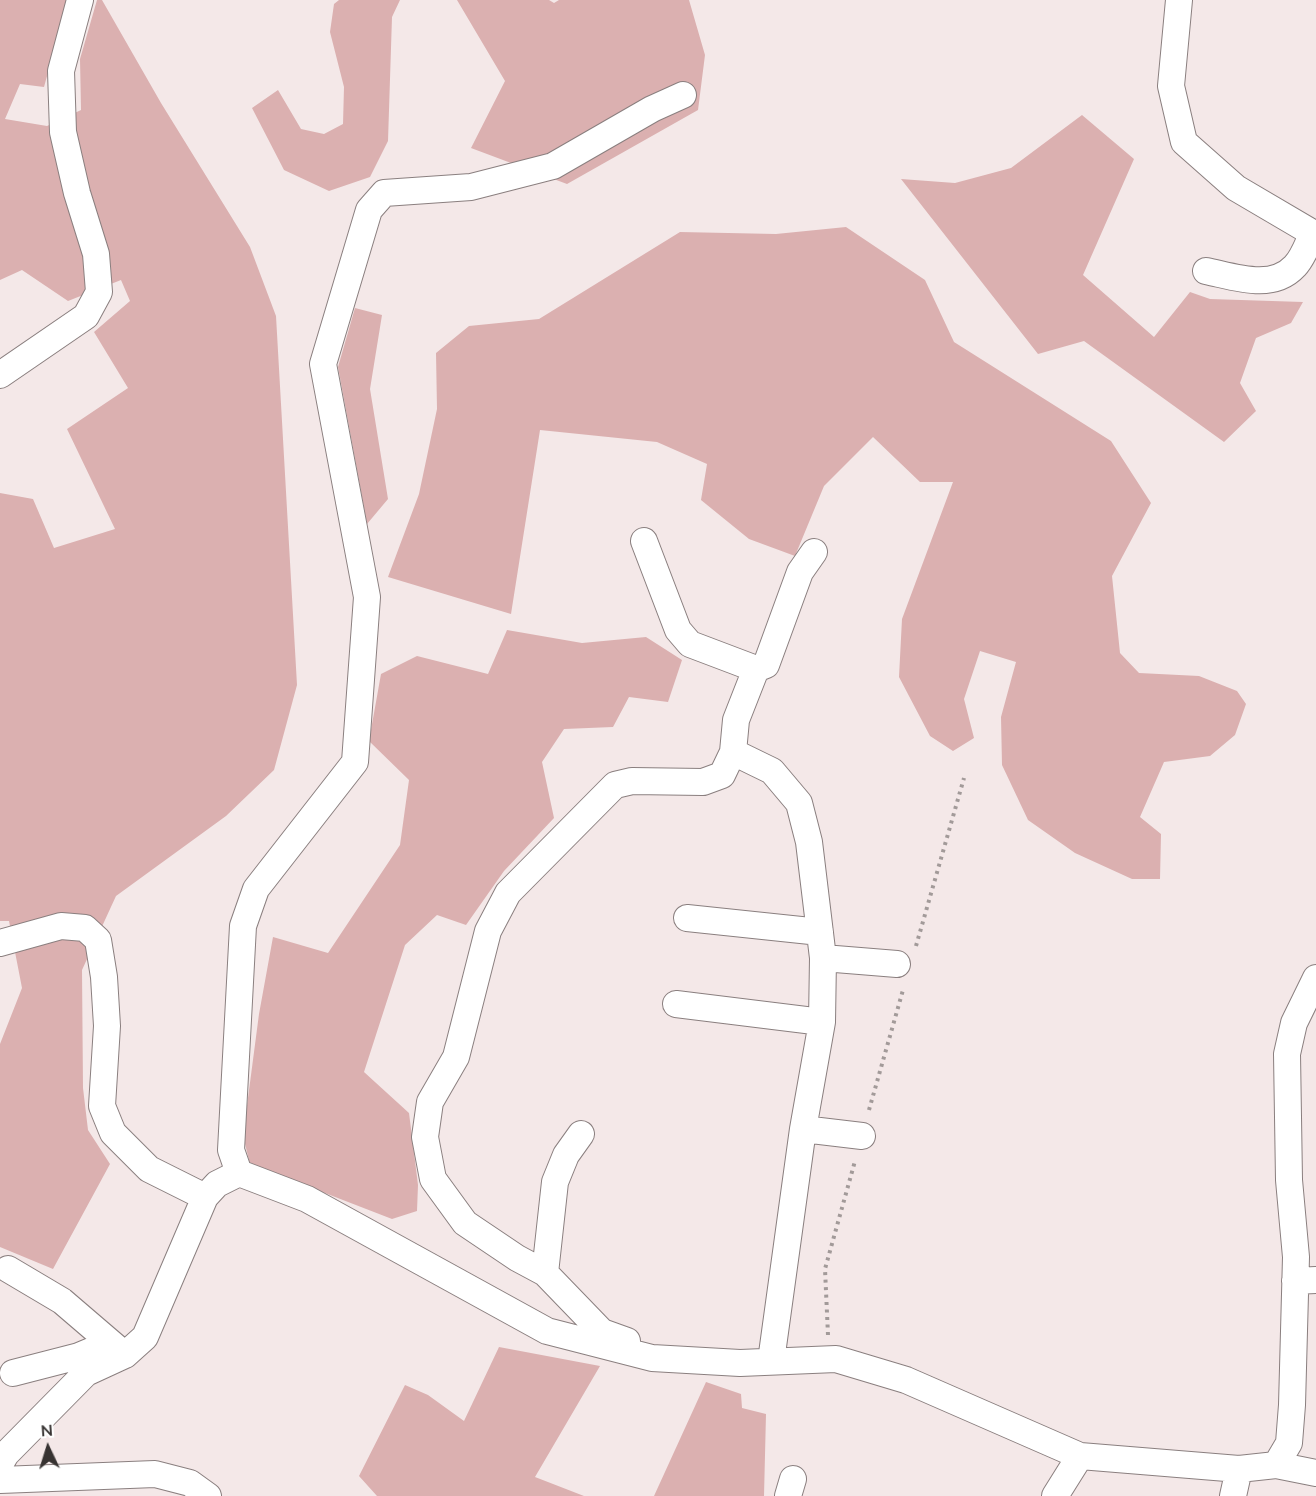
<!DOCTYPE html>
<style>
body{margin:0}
#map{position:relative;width:1316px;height:1496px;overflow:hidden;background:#f4e8e8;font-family:Mulish,sans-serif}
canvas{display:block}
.north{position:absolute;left:18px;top:1418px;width:60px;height:60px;-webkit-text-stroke:4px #fff;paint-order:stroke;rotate:356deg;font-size:16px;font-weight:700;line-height:24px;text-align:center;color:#373332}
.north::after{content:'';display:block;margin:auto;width:21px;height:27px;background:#373332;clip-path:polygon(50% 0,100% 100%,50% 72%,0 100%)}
</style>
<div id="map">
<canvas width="1316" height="1496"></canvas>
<div class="north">N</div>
</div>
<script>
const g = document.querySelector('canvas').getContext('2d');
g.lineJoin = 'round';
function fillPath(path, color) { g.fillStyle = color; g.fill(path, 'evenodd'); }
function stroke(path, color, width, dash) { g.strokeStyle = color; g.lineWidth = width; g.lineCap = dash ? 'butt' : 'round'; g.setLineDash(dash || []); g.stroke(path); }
fillPath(new Path2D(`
 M0,0H68L44,87L20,84L5,119L47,126L81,110L80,59L97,0H102L161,103L250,247L276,316L297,685L274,770L226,816L116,896L82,970L83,1088L88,1130L110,1164L53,1269L0,1247V1044L22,988L9,921H0V493L33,499L54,548L115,529L67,429L128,388L94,332L130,301L121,280L68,301L22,270L0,280Z
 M339,0H400L392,17L388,141L370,177L329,191L284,170L252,108L278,90L301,129L324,134L343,124L344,87L330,32L334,4Z
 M457,0H549L554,3L559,0H689L705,55L698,110L567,184L471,148L505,81Z
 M1082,115L1134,159L1083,275L1154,337L1190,292L1210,299L1303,302L1291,323L1256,338L1240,383L1256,411L1224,442L1084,341L1038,354L901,179L955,183L1011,168Z
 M846,227L925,280L954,342L1111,441L1151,503L1112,576L1120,653L1139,673L1199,676L1237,691L1246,704L1235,735L1210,756L1164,762L1140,817L1161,834L1160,879H1132L1075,853L1028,820L1002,765L1001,717L1016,662L980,651L964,699L974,738L953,751L930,736L899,677L902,619L953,482H920L873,437L824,486L795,556L749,539L701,500L707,464L657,442L540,430L511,614L388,577L419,494L437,409L436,353L469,326L539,319L680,232L776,234Z
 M355,308L382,315L370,389L388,499L367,524L338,367Z
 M507,630L582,643L646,637L682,660L668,702L629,697L613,727L564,729L542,762L554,818L504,871L466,925L437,915L405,945L364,1072L409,1113L418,1185L417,1211L392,1219L250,1164L243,1136L259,1014L273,937L328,953L400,845L409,780L369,741L381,674L417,656L488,674Z
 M499,1347L600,1366L535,1477L584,1496H377L359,1476L405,1385L428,1395L464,1421Z
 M706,1382L741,1394L742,1408L766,1414L764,1496H654Z`), '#dbb0b0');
const minor = new Path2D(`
 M1179,0L1171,86L1184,142L1236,188L1316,235
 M1206,271C1235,277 1272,291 1295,266C1303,258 1308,243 1313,233
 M0,375L86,316L99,292L96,254L77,193L63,132L61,71L80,0
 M756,669L766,665L800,572L814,552
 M733,752L772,771L799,803L809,842L823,958L822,1022L803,1129L771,1361
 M687,918L820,932
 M0,943L61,926L85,928L98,940L104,977L107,1026L102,1106L113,1133L149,1169L205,1197
 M823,958L897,964
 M676,1004L822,1022
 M803,1129L862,1136
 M581,1134L566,1155L555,1182L545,1273L602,1332L627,1341
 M239,1173L231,1150L243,926L256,889L355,762L367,597L323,364L369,210L384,193L471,187L553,166L652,109L683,95
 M8,1269L62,1301L125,1355
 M545,1273L517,1258L465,1223L433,1179L425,1137L430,1102L456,1057L488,931L508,893L615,785L632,781L703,782L722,775L733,752L736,720L756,669L690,644L678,630L644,541
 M1295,1281L1316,1280
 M13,1373L79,1356L110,1343
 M0,1464L6,1454L86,1373L125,1355L145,1337L205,1197L217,1184L239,1173L307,1199L547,1331L652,1358L740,1363L836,1359L906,1380L1080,1456L1239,1469L1276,1465L1316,1473
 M1276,1465L1289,1443L1292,1405L1296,1257L1289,1180L1287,1054L1294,1023L1316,978
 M0,1480L155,1474L190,1483L208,1496
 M788,1496L793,1479
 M1055,1496L1080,1456
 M1233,1496L1239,1469`);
stroke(minor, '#8a7f7f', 28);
stroke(new Path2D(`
 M916,946L964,778
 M869,1110L903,990
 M828,1335L825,1269L855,1161`), '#a29a99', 4, [3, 4.5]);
stroke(minor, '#fff', 26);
</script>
